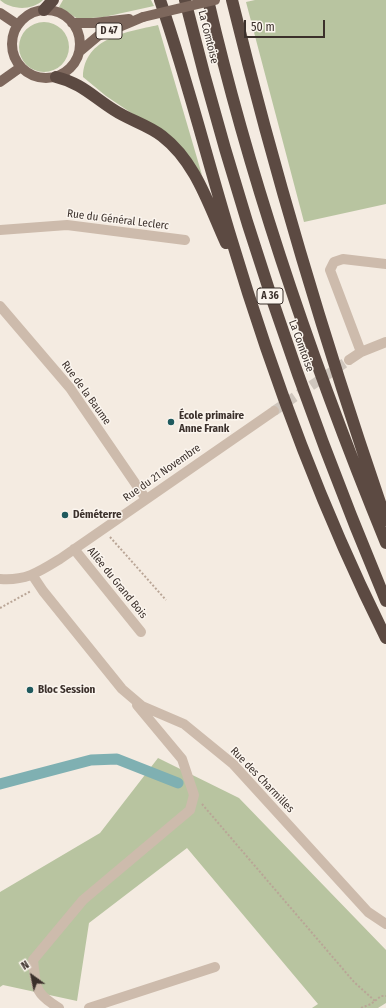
<!DOCTYPE html>
<meta charset="utf-8">
<style>
body{margin:0}
#map{position:relative;width:386px;height:1008px;overflow:hidden;background:#f4ebe1;font-family:"Fira Sans Condensed",sans-serif}
canvas{display:block}
.north{position:absolute;left:12px;top:956px;width:40px;height:40px;-webkit-text-stroke:3px #fbf5ee;paint-order:stroke;rotate:327deg;font-size:11px;font-weight:700;line-height:16px;text-align:center;color:#3b302b}
.north::after{content:'';display:block;margin:auto;width:14px;height:18px;background:#3b302b;clip-path:polygon(50% 0,100% 100%,50% 72%,0 100%)}
.scale{position:absolute;left:244px;top:20px;width:81px;height:18px;box-sizing:border-box;border:2px solid #3b302b;border-top:0;padding-left:5px;font-size:12px;line-height:14px;white-space:nowrap;color:#3b302b;-webkit-text-stroke:3px #fbf5ee;paint-order:stroke}
</style>
<div id="map">
<canvas width="386" height="1008"></canvas>
<div class="north">N</div>
<div class="scale">50 m</div>
</div>
<script>
const g = document.querySelector('canvas').getContext('2d');
g.lineJoin = 'round';
function fillPath(path, color) { g.fillStyle = color; g.fill(path, 'evenodd'); }
function stroke(path, color, width, dash) { g.strokeStyle = color; g.lineWidth = width; g.lineCap = dash ? 'butt' : 'round'; g.setLineDash(dash || []); g.stroke(path); }
function label(font, color, halo, rows, align = 'center') {
  g.font = font + ' "Fira Sans Condensed",sans-serif'; g.lineWidth = 3; g.setLineDash([]); g.textBaseline = 'middle'; g.strokeStyle = halo; g.fillStyle = color; for (const [text, x, y, turn = 0] of rows) {
    g.save(); g.translate(x, y); g.rotate((+turn || 0) * Math.PI / 180); g.textAlign = isNaN(turn) ? turn : align; if (halo) g.strokeText(text, 0, 0); g.fillText(text, 0, 0); g.restore();
  }
}
fillPath(new Path2D(`
 M0,0H43C32,11 11,10 0,0Z
 M63,0H151L154,6L104,17L78,19L59,7Z
 M255,0H386V204L304,222L246,2Z
 M19 47a25 25 0 1 1 50 0a25 25 0 1 1-50 0Z
 M158,25L202,175L179,145L106,96L83,77C84,37 128,32 158,25Z
 M158,758L239,798L386,950V1003L378,1008H312L318,1004L187,848L89,923L77,1001L3,985L0,987V892L100,833Z`), '#b8c4a0');
stroke(new Path2D(`
 M0,784L91,760L117,759L178,783`), '#7fb0b2', 11);
stroke(new Path2D(`
 M274,411L349,360`), '#cfc6bd', 10, [10, 5]);
stroke(new Path2D(`
 M110,537L166,600
 M0,608L31,591
 M202,804L354,982L375,1001
 M361,1008L371,1004L381,996H386`), '#b9a596', 2, [2, 2]);
stroke(new Path2D(`
 M0,230L67,225L185,240
 M0,306L70,388L146,499
 M361,352L330,270L334,262L343,259L386,264
 M349,360L361,352L386,342
 M74,549L141,632
 M33,576L43,591L122,689L142,706L184,724L233,764L368,912L386,924
 M0,579C26,581 39,572 60,559L274,411
 M59,1008C34,993 36,987 33,960L83,900L190,810L194,795L182,759L137,705
 M89,1008L215,967`), '#cdbbac', 10);
stroke(new Path2D(`
 M12 44a34 34 0 1 1 68 0a34 34 0 1 1-68 0Z
 M0,13L18,25
 M72,23H94L129,19
 M79,52L98,36L143,17
 M0,82L21,67`), '#7d675c', 10);
stroke(new Path2D(`
 M160,0C187,78 207,159 231,238C272,375 322,510 386,638
 M185,0C236,206 304,406 386,601
 M208,0C251,185 314,367 386,543
 M232,0C275,175 327,349 386,520
 M44,10L53,0
 M56,77C81,83 92,96 114,110C129,120 148,125 162,136C196,162 209,206 226,243`), '#5c4a42', 12);
stroke(new Path2D(`
 M143,17L215,0`), '#7d675c', 10);
for (const [x, y, r, color] of [
 [171,422,4,"#1f5a5e"],
 [65,515,4,"#1f5a5e"],
 [30,690,4,"#1f5a5e"]
]) { const dot = new Path2D(); dot.arc(x, y, r, 0, 2 * Math.PI); g.fillStyle = color; g.fill(dot); stroke(dot, '#fbf5ee', 1.5); }
for (const [x, y, w] of [
 [109,31,26],
 [270,296,26]
]) { const box = new Path2D(); box.roundRect(x - w / 2, y - 8, w, 16, 3); g.fillStyle = '#fbf5ee'; g.fill(box); stroke(box, '#3b302b', 1); }
label('bold 10px', '#3b302b', null, [
 ["D 47",109,31],
 ["A 36",270,296]
]);
label('11px', '#3b302b', '#fbf5ee', [
 ["La Comtoise",208,37,76],
 ["Rue du Général Leclerc",118,220,7],
 ["La Comtoise",301,346,70],
 ["Rue de la Baume",86,393,54],
 ["Rue du 21 Novembre",162,473,-35],
 ["Allée du Grand Bois",117,583,51],
 ["Rue des Charmilles",262,780,46]
]);
label('bold 11px', '#3b302b', '#fbf5ee', [
 ["École primaire",179,416],
 ["Anne Frank",179,429],
 ["Déméterre",73,515],
 ["Bloc Session",38,690]
], 'left');
</script>
